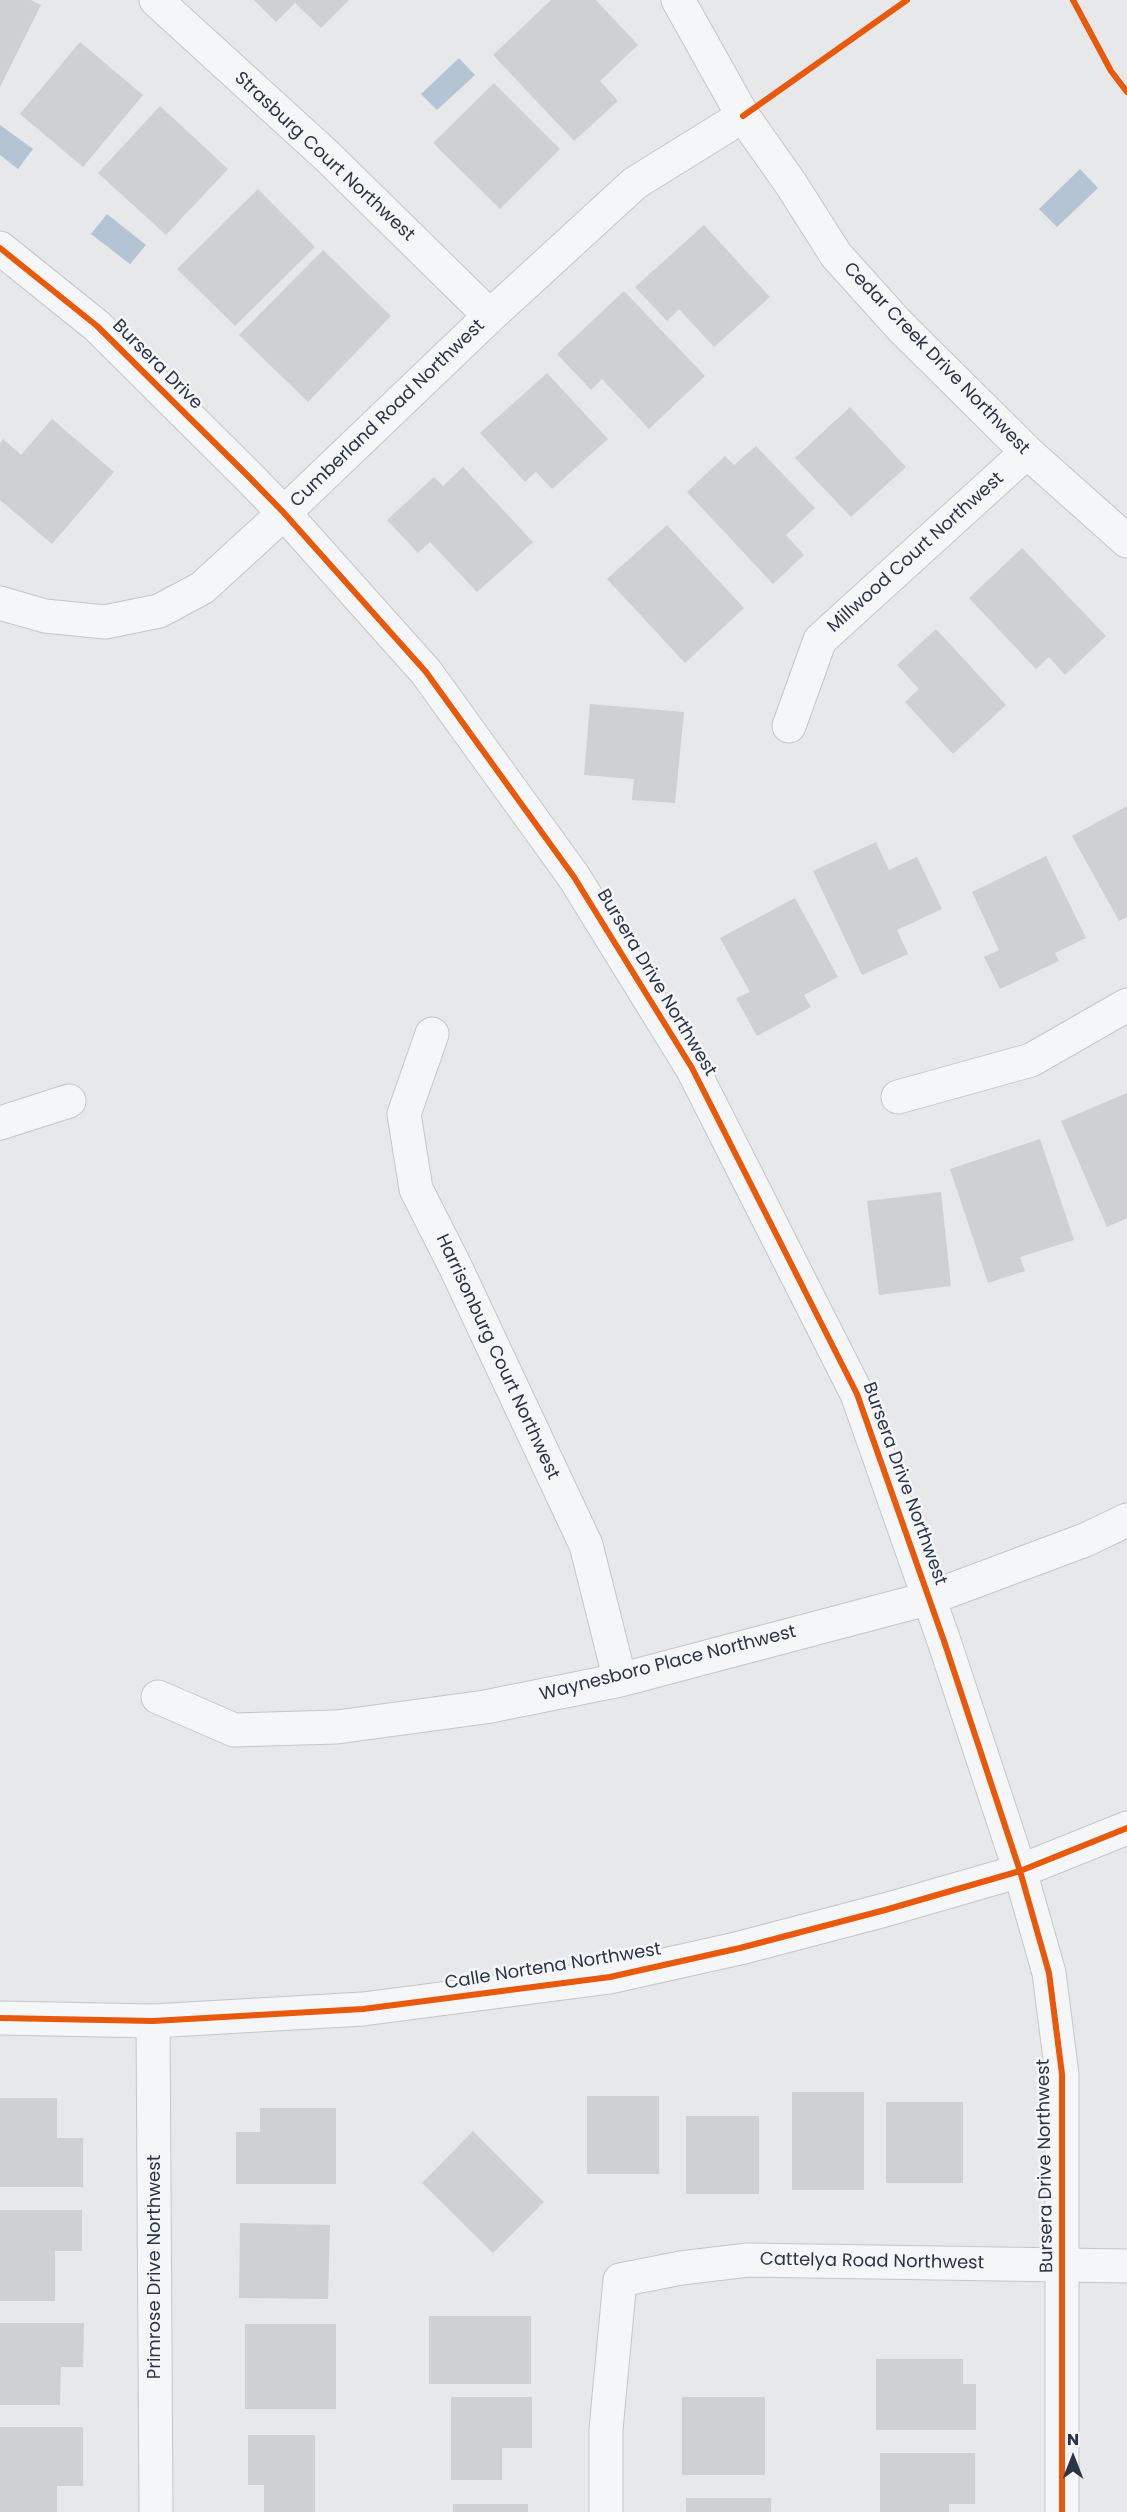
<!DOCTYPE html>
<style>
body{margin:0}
#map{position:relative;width:1127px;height:2512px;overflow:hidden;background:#e6e8ea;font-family:Poppins,sans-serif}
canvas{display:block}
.north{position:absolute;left:1043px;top:2428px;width:60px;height:60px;-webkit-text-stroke:4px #f4f6f9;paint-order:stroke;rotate:0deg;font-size:16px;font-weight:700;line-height:24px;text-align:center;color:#2b3445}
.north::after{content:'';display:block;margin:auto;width:21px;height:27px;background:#2b3445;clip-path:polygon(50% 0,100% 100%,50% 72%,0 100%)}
</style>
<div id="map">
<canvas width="1127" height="2512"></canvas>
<div class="north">N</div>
</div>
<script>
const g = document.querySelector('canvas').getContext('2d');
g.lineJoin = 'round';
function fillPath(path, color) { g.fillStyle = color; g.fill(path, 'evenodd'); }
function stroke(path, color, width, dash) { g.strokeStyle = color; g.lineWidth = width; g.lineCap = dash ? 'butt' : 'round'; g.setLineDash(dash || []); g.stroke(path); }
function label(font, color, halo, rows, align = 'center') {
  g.font = font + ' Poppins,sans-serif'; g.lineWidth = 5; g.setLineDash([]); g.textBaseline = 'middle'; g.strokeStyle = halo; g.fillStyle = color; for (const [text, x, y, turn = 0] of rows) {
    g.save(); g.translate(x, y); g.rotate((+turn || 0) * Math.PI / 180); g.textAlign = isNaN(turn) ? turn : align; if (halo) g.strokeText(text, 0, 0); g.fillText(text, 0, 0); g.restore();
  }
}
fillPath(new Path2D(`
 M459,58L475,75L437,110L421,94Z
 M0,125L33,149L18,169L0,155Z
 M1080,169L1098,188L1057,227L1039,209Z
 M107,214L146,245L130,264L91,234Z`), '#b4c4d5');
fillPath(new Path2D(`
 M0,0H31L41,5L0,87Z
 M254,0H349L321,28L295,3L276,22Z
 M551,0H596L638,45L600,81L618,101L574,141L493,55Z
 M80,42L143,95L83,167L20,114Z
 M494,83L560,149L500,209L433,143Z
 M160,106L228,169L166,235L98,173Z
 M258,189L315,247L235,326L177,269Z
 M704,225L770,297L714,347L679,309L667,321L635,287Z
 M323,250L391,316L308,402L239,335Z
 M624,291L705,376L649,429L602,379L591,390L557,354Z
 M547,373L608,439L552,489L536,472L525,482L480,433Z
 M850,407L906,467L851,517L795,458Z
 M52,419L114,472L52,544L0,500V443L3,439L21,455Z
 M756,446L815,508L786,535L804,555L773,584L687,492L725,456L734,465Z
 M463,467L533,542L477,592L430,542L418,553L387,520L434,477L443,486Z
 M667,525L744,608L685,663L607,579Z
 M1022,548L1106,636L1065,675L1049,657L1036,669L969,598Z
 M936,629L1006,705L953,754L905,702L919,689L897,665Z
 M590,704L684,712L675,803L632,800L634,779L584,775Z
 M1127,806V917L1119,921L1072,836Z
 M876,842L889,870L917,857L942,909L897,930L908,954L862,975L813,871Z
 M1046,856L1086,938L1055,953L1059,961L1000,989L984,957L999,950L972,892Z
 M795,898L838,977L804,995L811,1007L757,1036L736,998L750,992L720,938Z
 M1127,1093V1218L1107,1227L1061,1121Z
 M1040,1139L1074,1240L1020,1257L1025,1271L988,1283L950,1169Z
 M941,1192L951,1286L879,1295L867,1201Z
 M792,2092H864V2190H792Z
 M587,2096H659V2174H587Z
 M0,2098H57V2138H83V2187H0Z
 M886,2102H963V2183H886Z
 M260,2108H336V2184H236V2132H260Z
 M686,2116H759V2194H686Z
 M473,2131L544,2202L493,2253L422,2183Z
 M0,2210H82V2251H55V2301H0Z
 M240,2223L330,2225L328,2299L239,2298Z
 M429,2316H531V2384H429Z
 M0,2323H84L83,2367H61L60,2405H0Z
 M245,2324H336V2409H245Z
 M876,2359H963V2384H976V2430H876Z
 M451,2397H532V2448H502V2480H451Z
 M682,2397H765V2475H682Z
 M0,2427H83V2486H57V2512H0Z
 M248,2435H315V2512H264V2485H248Z
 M880,2453H975V2504H949V2512H880Z
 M686,2498H771V2512H686Z
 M453,2504H528V2512H453Z`), '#ced0d3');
const minor = new Path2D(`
 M156,0L327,156L490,316
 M678,0L743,116L791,184L836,255L900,326L1027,452L1127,541
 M0,248L97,326L249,477L284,513L426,672L574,877L692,1068L857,1394L944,1641L1020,1871L1049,1973L1062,2074V2512
 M0,603L45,616L105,622L159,611L202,588L284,513L490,316L635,183L743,116
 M789,726L820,640L1027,452
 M432,1034L404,1114L416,1189L455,1266L586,1545L620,1680
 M898,1097L1031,1060L1127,1005
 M0,1123L69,1101
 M158,1697L234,1730L337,1727L485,1707L620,1680L930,1598L1085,1540L1127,1520
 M153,2021L156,2512
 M606,2512V2429L620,2280L681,2268L748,2260L1127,2266`);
const tertiary = new Path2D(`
 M0,2018L153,2021L363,2009L610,1977L740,1948L885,1910L1020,1871L1127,1828`);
stroke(minor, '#c4c6c8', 35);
stroke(tertiary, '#c4c6c8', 35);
stroke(minor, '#f5f6f7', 33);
stroke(tertiary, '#f5f6f7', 33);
stroke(new Path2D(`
 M1073,0L1111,71L1127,92
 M743,116L907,0
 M0,248L97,326L249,477L284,513L426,672L574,877L692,1068L857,1394L944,1641L1020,1871L1049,1973L1062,2074V2512
 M0,2018L153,2021L363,2009L610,1977L740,1948L885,1910L1020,1871L1127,1828`), '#e8590c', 6);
label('18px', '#2b3445', '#f4f6f9', [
 ["Strasburg Court Northwest",324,157,43],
 ["Cedar Creek Drive Northwest",936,359,46],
 ["Bursera Drive",157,365,45],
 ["Cumberland Road Northwest",388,414,-44],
 ["Millwood Court Northwest",916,553,-42],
 ["Bursera Drive Northwest",656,983,59],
 ["Harrisonburg Court Northwest",497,1357,65],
 ["Bursera Drive Northwest",904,1484,70],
 ["Waynesboro Place Northwest",668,1664,-14],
 ["Calle Nortena Northwest",553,1967,-9],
 ["Bursera Drive Northwest",1046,2166,-91],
 ["Cattelya Road Northwest",872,2262,1],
 ["Primrose Drive Northwest",155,2267,-90]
]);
</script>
